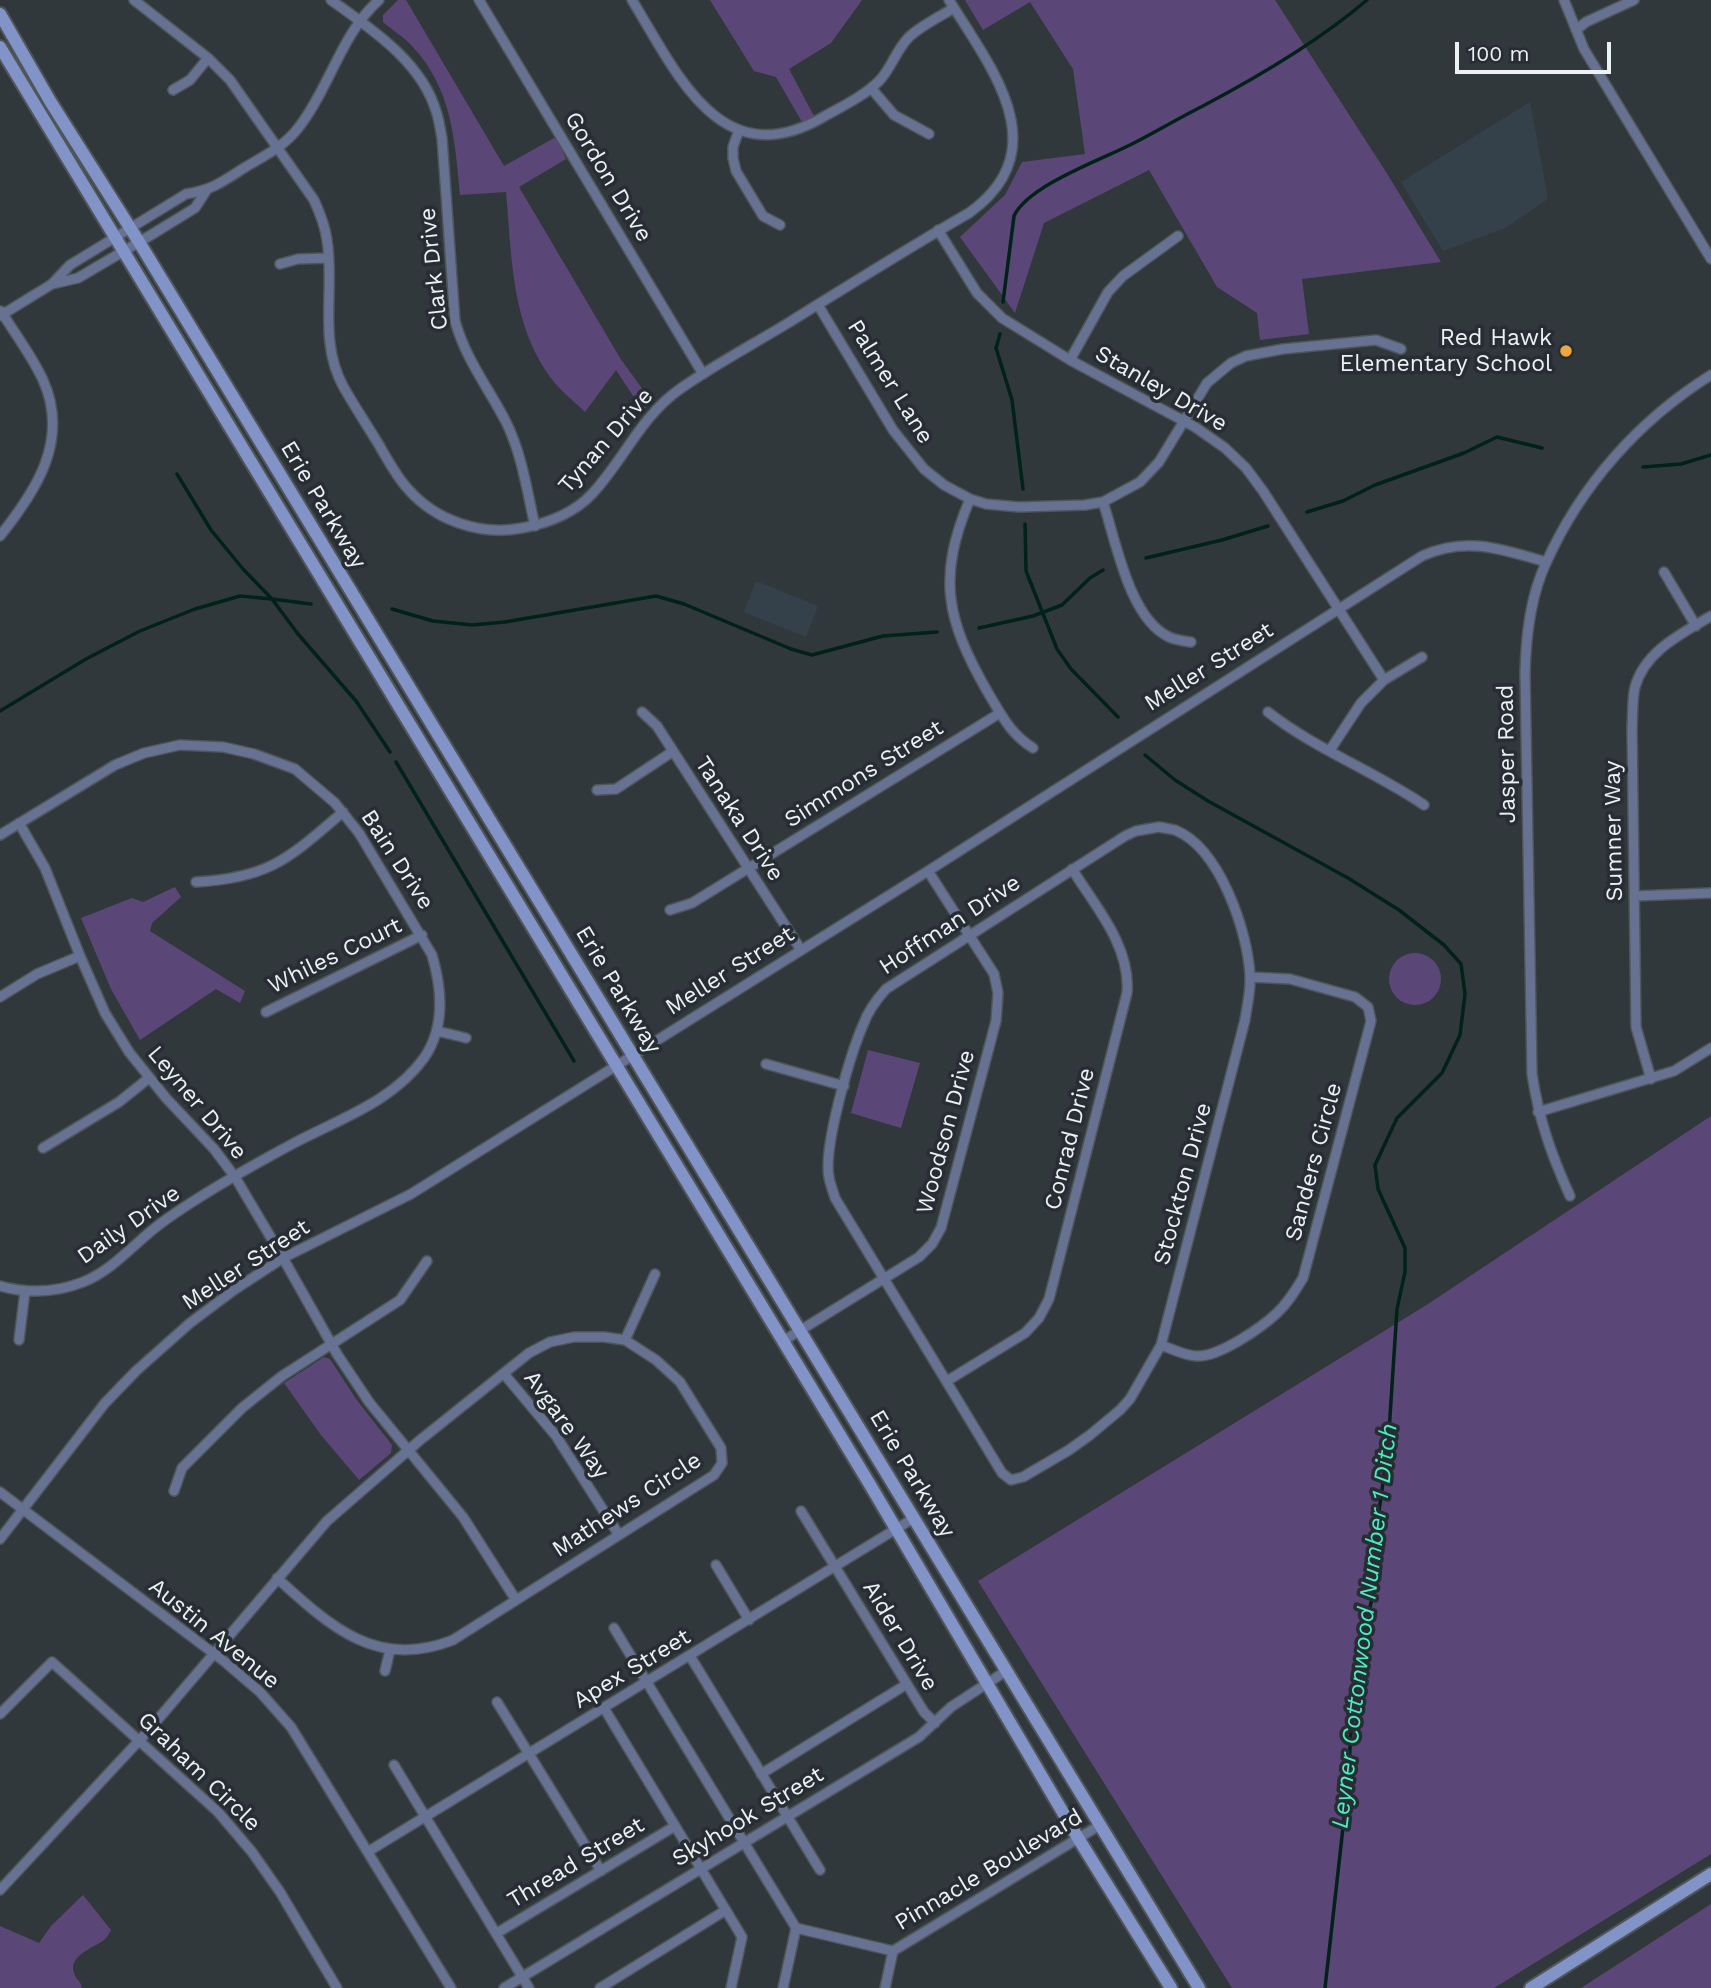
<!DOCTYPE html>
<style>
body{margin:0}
#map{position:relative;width:1711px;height:1988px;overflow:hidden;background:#31383c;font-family:"Work Sans",sans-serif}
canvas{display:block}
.scale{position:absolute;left:1455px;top:42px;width:156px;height:32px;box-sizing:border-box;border:4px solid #edf1f4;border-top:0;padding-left:9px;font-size:21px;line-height:24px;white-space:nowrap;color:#edf1f4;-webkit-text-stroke:5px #272d32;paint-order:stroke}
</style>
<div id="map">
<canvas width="1711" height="1988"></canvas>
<div class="scale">100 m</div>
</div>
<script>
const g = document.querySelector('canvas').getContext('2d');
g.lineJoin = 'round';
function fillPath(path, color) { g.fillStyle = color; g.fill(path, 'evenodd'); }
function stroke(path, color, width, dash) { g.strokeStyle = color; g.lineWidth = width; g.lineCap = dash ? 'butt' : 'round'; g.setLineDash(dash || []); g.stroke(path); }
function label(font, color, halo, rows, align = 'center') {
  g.font = font + ' "Work Sans",sans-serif'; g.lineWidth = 7; g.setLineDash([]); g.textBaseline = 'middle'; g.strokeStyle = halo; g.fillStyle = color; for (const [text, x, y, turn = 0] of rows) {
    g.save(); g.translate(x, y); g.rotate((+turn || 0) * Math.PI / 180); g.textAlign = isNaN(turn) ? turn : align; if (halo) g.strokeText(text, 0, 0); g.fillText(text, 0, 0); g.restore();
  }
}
fillPath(new Path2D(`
 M1530,102L1548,199L1505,228L1443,251L1401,182Z
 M756,581L818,606L806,637L744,612Z`), '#35414a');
fillPath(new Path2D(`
 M398,0H406L504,166L556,137L566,159L519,187L620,358L651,401L643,411L616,370L585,412C575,402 563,393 554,382C511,328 512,258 506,192L460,195C455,141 452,88 412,46C404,37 392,30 383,22V15Z
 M710,0H862L831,43L789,69L814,116L802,122L776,77L754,71Z
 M965,0H1275L1386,172L1441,262L1302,279L1309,334L1260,340L1257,313L1217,287L1149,170L1044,223L1015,313L960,237L1005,195L1022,162L1085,154L1073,69L1030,2L983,30Z
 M175,887L181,897L152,923L150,931L245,991L240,1003L216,989L140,1040L111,989L81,918L132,898L143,902Z
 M1389 979a26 26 0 1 1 52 0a26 26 0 1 1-52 0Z
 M868,1050L920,1063L901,1128L851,1113Z
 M1711,1116V1854L1494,1988H1232L978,1581L1428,1304Z
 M324,1357L330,1359L356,1399L392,1445L391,1453L359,1480L321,1435L284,1383Z
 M83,1895L111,1930C109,1934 107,1937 104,1940C94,1948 68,1955 74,1973C76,1981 81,1980 82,1988H0V1926L39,1943L51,1926Z
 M1711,1904V1988H1581Z`), '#5b4777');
stroke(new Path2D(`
 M1003,302L1014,216C1028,186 1100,160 1130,145C1154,133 1177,119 1201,107C1258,77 1318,42 1367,0
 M1000,334L996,348L1012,400L1023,489
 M1643,467L1681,464L1711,455
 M177,474L211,530L243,569L272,599L311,604
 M1307,512L1343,501L1375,485L1464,453L1497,437L1542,448
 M1025,524L1026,571L1057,649L1071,669L1118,717
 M1146,558L1222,540L1268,526
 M392,609L433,621L472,625L505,622L656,596L684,604L791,649L812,655L883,636L937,632
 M979,628L1033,616L1062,605L1090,578L1103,570
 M0,711L86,659L140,631L195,609L240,596L272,599L298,634L356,701L390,752
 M1145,755L1175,780L1208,801L1348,878L1399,910L1444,945L1461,964L1465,994L1460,1035L1442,1073L1397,1118L1375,1165L1378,1189L1405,1248V1272L1397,1309L1388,1447L1371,1568L1373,1595L1362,1638L1365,1652L1353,1695L1348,1783L1325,1988
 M396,762L574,1061`), '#002219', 3.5);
const street = new Path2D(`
 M134,0L208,58L230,80L314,200C320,213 325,226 327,240C335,289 318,340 343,386C353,404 365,422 376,440C386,456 395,475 408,489C436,521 481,536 522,528C549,523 573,514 592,494C623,461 642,415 680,389C714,365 752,345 788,323C848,286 908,248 969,213C1058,149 991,68 949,0
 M331,0C371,29 421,61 436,111C439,119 440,129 442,138L455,321C466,360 488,387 506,422C522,454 527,491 535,526
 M479,0L703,374
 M632,0C677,73 721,178 825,116C843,106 864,96 879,81C891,69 896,50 909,37C922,25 939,17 954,8
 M1564,0L1584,49L1711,259
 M1576,30L1586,22L1634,0
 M871,88L894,115L929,134
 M173,90L190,80L208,58
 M739,130L733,147V158L736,171L763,216L780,225
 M938,230L977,293L1002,318L1070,360L1195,427L1225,448L1246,468L1263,491L1384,680
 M280,264L298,259L328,258
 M52,284L78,278L151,235L195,208L206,191
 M818,305L893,430L924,469L944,485L970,499L986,504L1019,507L1085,505L1103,502L1140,482L1159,462L1207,383L1231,363L1246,356L1283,349L1376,340L1401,349
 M0,316L52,284L70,265L186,194C212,190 222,182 244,168C264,156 285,146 299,127C330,87 341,34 379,0
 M1070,360L1108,292L1123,276L1178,236
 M970,499C937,577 946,619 987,691C1001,714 1010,734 1033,748
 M1103,502C1116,541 1129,618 1169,637C1175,640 1184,641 1191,642
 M0,536C36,491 70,440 43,380C32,356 15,334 1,311
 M1664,572L1696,626
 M642,712L657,726L801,950
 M1268,712C1315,749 1374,771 1424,805
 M1330,750L1361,703L1384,680L1422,657
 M597,790L616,789L672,752
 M19,823L45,868L80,956L105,1013L129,1052L166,1098L214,1149L235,1177L283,1258L337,1354L369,1402L463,1517L516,1600
 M1159,827C1164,828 1170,829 1175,830C1220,848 1248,932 1250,976C1251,990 1247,1006 1245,1020L1161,1345L1130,1399L1120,1410L1090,1435L1069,1450L1023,1477L1011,1480L1002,1473L835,1198C833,1191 830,1184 829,1177C823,1148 850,1055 863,1025C868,1011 876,1000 886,989L1125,836L1136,831Z
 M0,835L115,765L144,753L180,745L223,747L254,754L295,769L335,803L359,833L432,955C442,989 445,1028 424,1058C393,1101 342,1118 296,1142C253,1165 203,1193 164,1221C137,1240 114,1270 83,1282C55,1293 29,1294 0,1286
 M196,882C270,878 289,858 343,812
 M1635,896L1711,893
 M670,910L692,903L1000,713
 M0,997L37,974L80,956
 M266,1012L422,935
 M437,1031L466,1038
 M766,1064L844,1086
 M1651,1079L1636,1027L1632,727C1633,714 1632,699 1635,687C1645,651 1681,634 1711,616
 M1538,1112L1674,1071L1711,1048
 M43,1148L119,1102L149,1078
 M1570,1196C1551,1154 1539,1120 1532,1074L1525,673C1526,636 1530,597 1546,563C1581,485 1639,420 1711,375
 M19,1340L25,1291
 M625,1340L655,1274
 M783,1341L919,1257L932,1244L941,1228L996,1021L998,993L994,974L928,871
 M1161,1345C1172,1349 1186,1356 1197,1356C1219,1357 1261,1328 1277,1313C1288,1303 1295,1291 1303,1278L1371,1021L1368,1007L1355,997L1290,979L1250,977
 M504,1374L556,1436L619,1535
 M947,1381L1025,1333L1039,1318L1049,1299L1127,993C1131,946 1095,906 1072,869
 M174,1491L182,1468L242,1408L282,1376L400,1300L427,1261
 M0,1492L225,1662L260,1692L291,1727L451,1988
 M801,1511L924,1712L935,1723
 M0,1539L105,1403L136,1371L190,1323L234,1290L283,1258L411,1194L928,871L1422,556C1466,536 1502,549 1546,562
 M716,1565L749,1620
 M614,1628L796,1928L783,1988
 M690,1656L820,1870
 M385,1671L390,1650
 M497,1702L601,1871
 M604,1708L742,1937L731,1988
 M0,1714L52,1662L218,1812L252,1852L280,1892L337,1988
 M394,1765L529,1988
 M761,1774L907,1684
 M369,1851L914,1518
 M0,1890L148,1731L327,1521L419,1441L529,1353L550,1342L574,1337H604L625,1340L656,1360L680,1382L721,1448L722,1463L714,1475L453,1640C377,1670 331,1627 277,1578
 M796,1928L893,1951
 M497,1933L675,1826
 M504,1988L919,1737L951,1707L1006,1671
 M600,1988L726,1910
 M885,1988L893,1951L1100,1825`);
const secondary = new Path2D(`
 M0,14L50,101L139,242L1199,1988
 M0,47L869,1483L1078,1838L1171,1988
 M1531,1988L1711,1874`);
stroke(street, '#4f5659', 12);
stroke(secondary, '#4f5659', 16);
stroke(street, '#677293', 9);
stroke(secondary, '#8293c7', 12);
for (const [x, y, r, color] of [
 [1566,351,7,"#eea83c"]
]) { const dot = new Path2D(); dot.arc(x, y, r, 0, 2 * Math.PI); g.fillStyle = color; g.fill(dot); stroke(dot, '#272d32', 2.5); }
label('23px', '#edf1f4', '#272d32', [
 ["Gordon Drive",608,177,59],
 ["Clark Drive",434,269,-96],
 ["Palmer Lane",890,382,58],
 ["Stanley Drive",1161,389,30],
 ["Tynan Drive",606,441,-49],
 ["Erie Parkway",323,505,59],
 ["Meller Street",1209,667,-32],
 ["Jasper Road",1507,754,-91],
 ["Simmons Street",864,774,-32],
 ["Tanaka Drive",739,819,57],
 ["Sumner Way",1614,831,-91],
 ["Bain Drive",397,860,57],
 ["Hoffman Drive",950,925,-33],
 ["Whiles Court",335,956,-26],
 ["Meller Street",730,971,-32],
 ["Erie Parkway",618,990,59],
 ["Leyner Drive",197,1103,50],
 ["Woodson Drive",946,1132,-75],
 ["Conrad Drive",1070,1139,-76],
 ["Sanders Circle",1314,1162,-75],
 ["Stockton Drive",1183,1184,-75],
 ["Daily Drive",129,1225,-35],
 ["Meller Street",246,1265,-33],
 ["Avgare Way",566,1425,54],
 ["Erie Parkway",912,1474,59],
 ["Mathews Circle",627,1505,-33],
 ["Austin Avenue",214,1634,39],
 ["Aider Drive",900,1636,59],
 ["Apex Street",632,1669,-31],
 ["Graham Circle",199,1772,44],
 ["Skyhook Street",748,1817,-31],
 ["Thread Street",576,1863,-31],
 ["Pinnacle Boulevard",989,1870,-31]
]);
label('23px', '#edf1f4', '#272d32', [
 ["Red Hawk",1552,338],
 ["Elementary School",1552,364]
], 'right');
label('italic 24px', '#4aeec4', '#272d32', [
 ["Leyner Cottonwood Number 1 Ditch",1365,1626,-83]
]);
</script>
